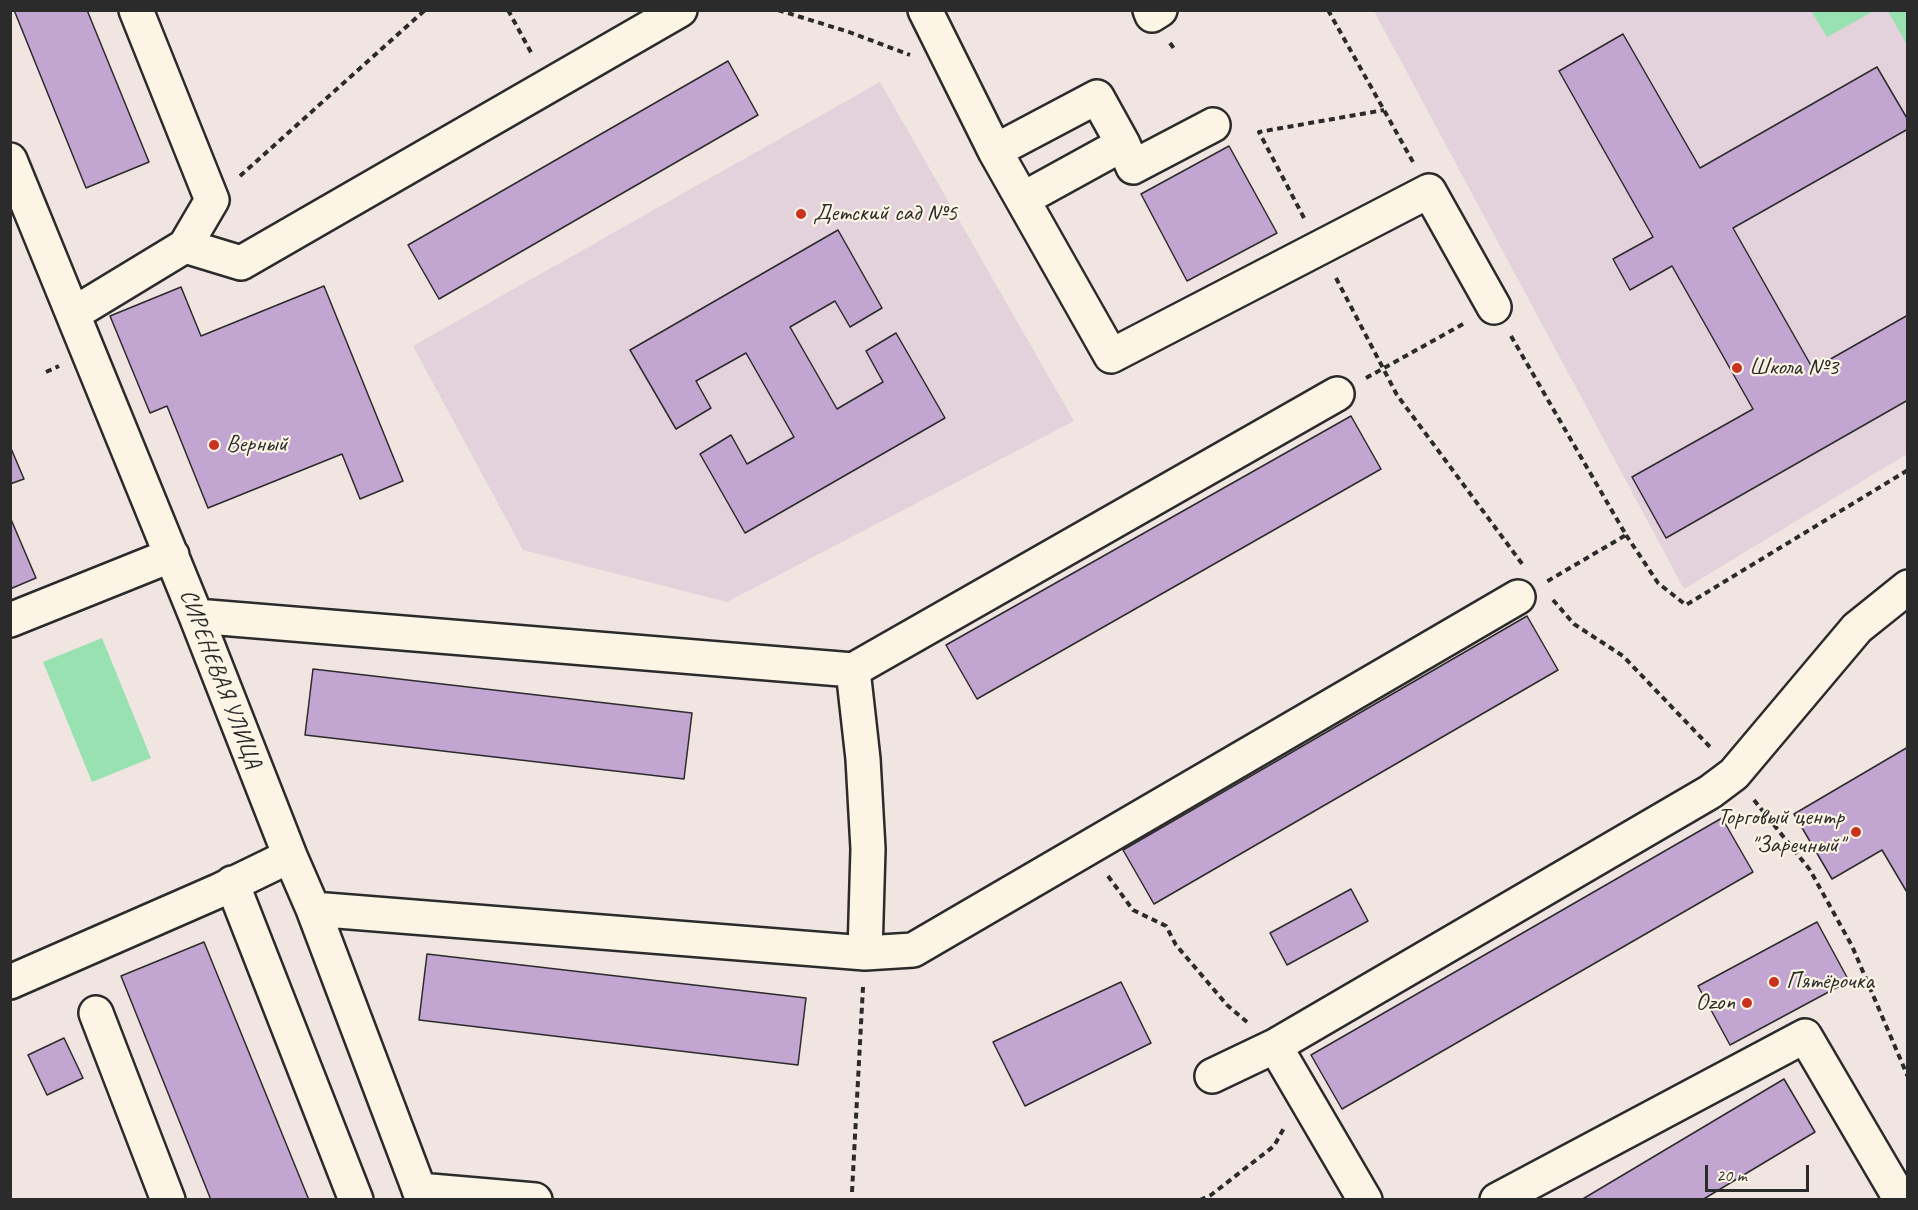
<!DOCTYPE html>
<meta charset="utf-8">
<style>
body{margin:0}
#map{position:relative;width:1918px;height:1210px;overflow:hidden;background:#f1e5e1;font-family:Caveat,sans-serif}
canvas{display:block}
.frame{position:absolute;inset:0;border:12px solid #2b2b2b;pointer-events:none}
.scale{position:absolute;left:1705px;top:1165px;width:104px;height:27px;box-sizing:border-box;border:3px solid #2b2b2b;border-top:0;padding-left:8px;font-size:18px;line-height:21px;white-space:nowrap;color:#2b2b2b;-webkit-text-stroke:4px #fcf5e5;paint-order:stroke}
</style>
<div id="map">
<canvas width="1918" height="1210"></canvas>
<div class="frame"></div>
<div class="scale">20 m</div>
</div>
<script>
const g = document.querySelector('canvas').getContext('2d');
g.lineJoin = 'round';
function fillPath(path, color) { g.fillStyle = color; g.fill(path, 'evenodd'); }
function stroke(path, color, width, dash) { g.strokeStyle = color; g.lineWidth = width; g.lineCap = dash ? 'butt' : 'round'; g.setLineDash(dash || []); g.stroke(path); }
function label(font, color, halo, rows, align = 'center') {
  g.font = font + ' Caveat,sans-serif'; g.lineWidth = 4.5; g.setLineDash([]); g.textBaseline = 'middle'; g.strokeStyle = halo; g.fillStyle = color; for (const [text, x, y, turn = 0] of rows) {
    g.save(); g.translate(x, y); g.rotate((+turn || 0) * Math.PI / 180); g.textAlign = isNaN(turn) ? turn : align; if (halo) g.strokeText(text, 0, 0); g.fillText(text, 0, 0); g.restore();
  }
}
fillPath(new Path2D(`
 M1374,11H1907V454L1684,589Z
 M880,82L1074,421L727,602L523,550L413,346Z`), '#e3d2dc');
fillPath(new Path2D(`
 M1811,11H1874L1827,37Z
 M1888,11H1907V45Z
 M102,638L151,758L92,782L43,662Z`), '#98e1b0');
const building = new Path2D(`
 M14,10H87L149,162L86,188Z
 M1623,34L1700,168L1877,67L1908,120V129L1733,228L1813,369L1908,315V400L1666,538L1632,477L1753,409L1672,266L1630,290L1613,259L1653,237L1559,71Z
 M728,61L758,115L439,299L408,245Z
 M1229,146L1277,233L1187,281L1141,194Z
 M838,230L882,308L850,327L835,301L790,327L837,409L883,382L866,351L896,333L945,418L745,533L700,454L731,435L747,464L794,437L746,353L696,381L711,408L676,429L630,350Z
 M324,286L403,481L360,499L342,454L208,508L167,406L150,413L110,316L181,287L201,336Z
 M1351,416L1381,469L977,699L946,645Z
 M10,446L24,479L10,484Z
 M10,517L36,578L10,589Z
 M1527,616L1558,670L1154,904L1123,850Z
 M313,669L692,713L684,779L305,735Z
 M1908,747V894L1882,850L1832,879L1794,814Z
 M1722,818L1753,872L1342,1109L1311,1055Z
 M1351,889L1368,921L1287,965L1270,933Z
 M1817,922L1849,981L1730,1045L1698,986Z
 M204,942L309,1200H211L121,976Z
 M427,954L806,998L798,1065L419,1020Z
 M1121,982L1151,1043L1025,1106L993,1042Z
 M64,1038L83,1078L47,1095L28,1055Z
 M1784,1079L1815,1132L1702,1200H1581Z`);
fillPath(building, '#c3a5d1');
stroke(building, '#2b2b2b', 1.5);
const minor = new Path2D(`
 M136,10L212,200L185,246
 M925,10L995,151L1111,356L1429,191L1494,307
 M1150,10L1152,15L1160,10
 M1123,144L1133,167L1213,125
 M995,151L1097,97L1123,144L1023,199
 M10,160L196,616L290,856L313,909L423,1200
 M73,314L185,246L241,263L680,10
 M196,616L853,670L1337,394
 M10,620L172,555
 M853,670L863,759L868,849L865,953
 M232,883L356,1200
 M313,909L865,953L913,950L1518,597
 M10,982L218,891L290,856
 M96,1013L168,1200
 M1212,1076L1275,1046
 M419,1190L535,1200
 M1365,1200L1275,1046L1710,792L1734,774L1857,628L1908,587
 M1497,1200L1805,1036L1901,1200`);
stroke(minor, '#2b2b2b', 38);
stroke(new Path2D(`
 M508,10L533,56
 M778,10L849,32L910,55
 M1328,10L1413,162
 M1170,43L1175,50
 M240,176L425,10
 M1304,218L1259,132L1384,110
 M1336,278L1397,395L1523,565
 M1511,336L1626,535L1546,582
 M46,372L59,366
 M1366,378L1465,323
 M1626,535L1658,583L1686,605L1908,470
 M1553,600L1574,624L1623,656L1711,748
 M1754,800L1810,870L1852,946L1908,1077
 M1108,876L1133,910L1166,926L1176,945L1227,1005L1247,1022
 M852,1192L863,987
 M1200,1200L1211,1195L1274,1146L1284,1128`), '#2b2b2b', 4, [6, 4.5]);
stroke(minor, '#fcf5e5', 33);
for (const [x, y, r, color] of [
 [801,214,6,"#c8321e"],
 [1737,368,6,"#c8321e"],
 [214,445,6,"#c8321e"],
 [1856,832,6,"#c8321e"],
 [1774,982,6,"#c8321e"],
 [1747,1003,6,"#c8321e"]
]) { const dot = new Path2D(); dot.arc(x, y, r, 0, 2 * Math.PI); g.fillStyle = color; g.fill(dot); stroke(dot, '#fcf5e5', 2); }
label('24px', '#2b2b2b', '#fcf5e5', [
 ["Детский сад №5",813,214],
 ["Школа №3",1749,368],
 ["Верный",226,445],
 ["Торговый центр",1844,818,"right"],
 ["\"Заречный\"",1844,846,"right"],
 ["Пятёрочка",1786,982],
 ["Ozon",1735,1003,"right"]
], 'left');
label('24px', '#2b2b2b', '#fcf5e5', [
 ["СИРЕНЕВАЯ УЛИЦА",220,679,69]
]);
</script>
